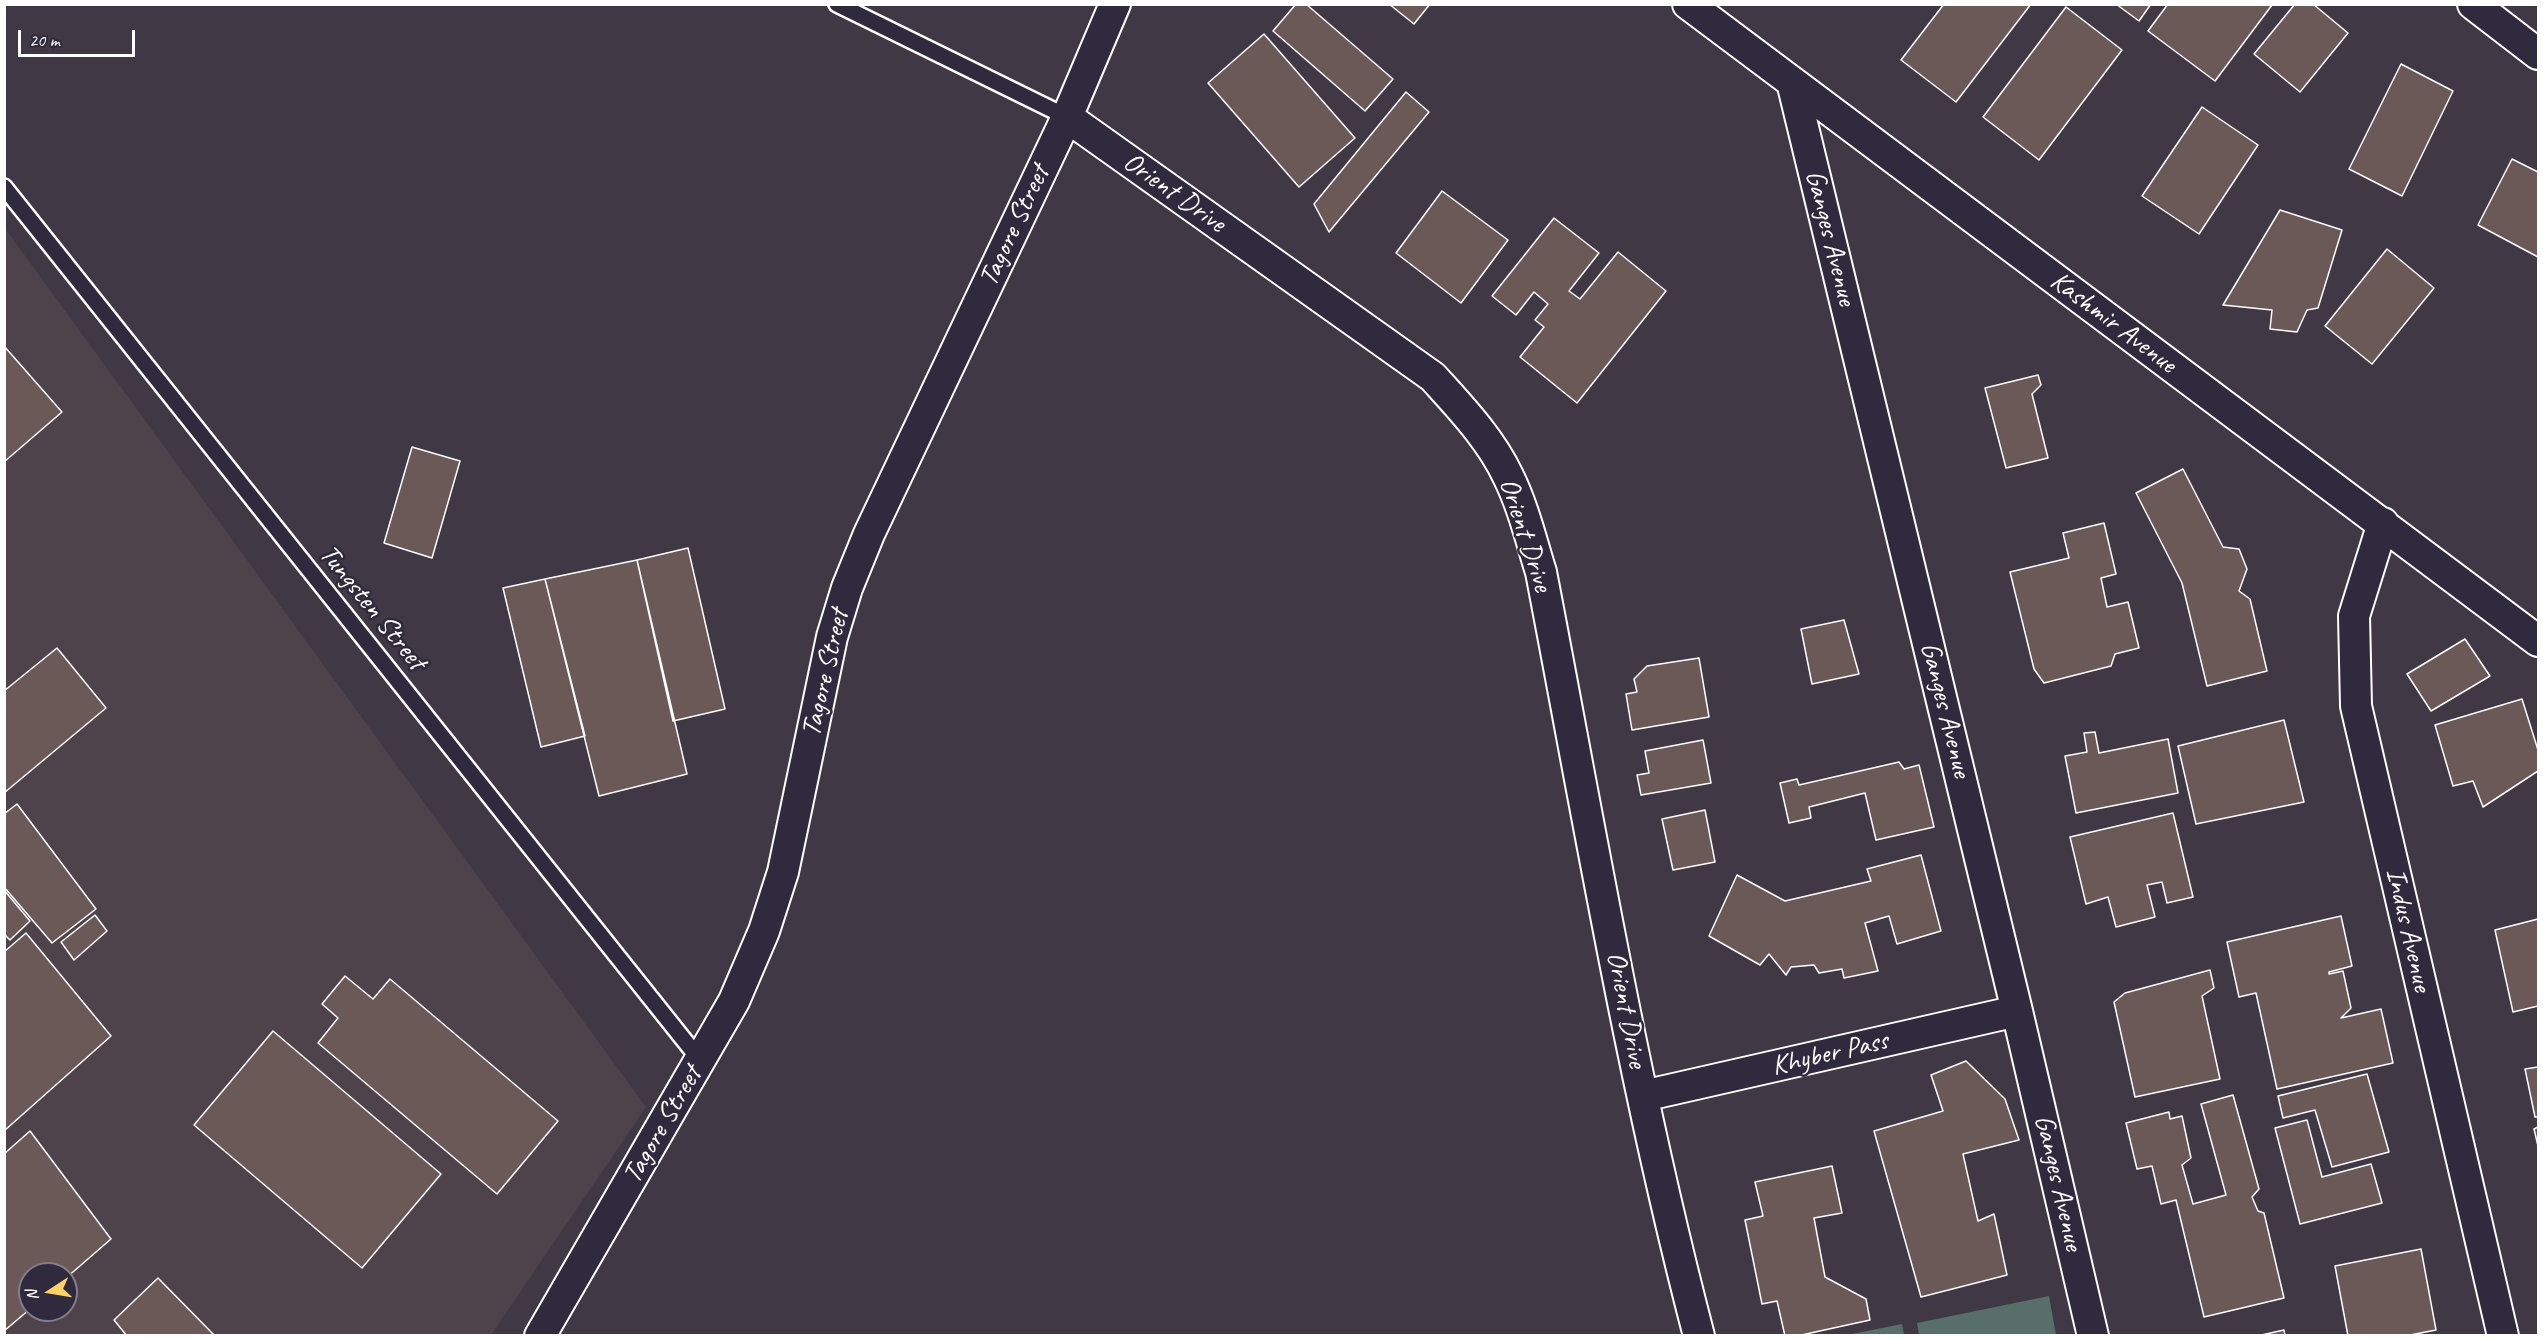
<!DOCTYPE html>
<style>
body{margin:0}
#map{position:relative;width:2543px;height:1340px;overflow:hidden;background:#413845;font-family:Caveat,sans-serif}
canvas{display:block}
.frame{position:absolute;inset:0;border:6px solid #fff;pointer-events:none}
.north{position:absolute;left:18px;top:1262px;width:60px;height:60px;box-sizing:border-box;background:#2f2a3d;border:2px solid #827f8b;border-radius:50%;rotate:258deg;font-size:16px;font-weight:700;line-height:24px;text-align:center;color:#fff}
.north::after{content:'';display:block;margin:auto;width:21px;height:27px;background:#ffd166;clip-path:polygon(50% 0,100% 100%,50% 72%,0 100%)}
.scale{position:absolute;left:18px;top:30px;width:117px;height:27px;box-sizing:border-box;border:3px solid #fff;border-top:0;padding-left:8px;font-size:18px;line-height:21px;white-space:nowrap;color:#fff;-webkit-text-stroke:4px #2f2a3d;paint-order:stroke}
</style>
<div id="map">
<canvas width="2543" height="1340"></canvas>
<div class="frame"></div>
<div class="north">N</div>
<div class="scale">20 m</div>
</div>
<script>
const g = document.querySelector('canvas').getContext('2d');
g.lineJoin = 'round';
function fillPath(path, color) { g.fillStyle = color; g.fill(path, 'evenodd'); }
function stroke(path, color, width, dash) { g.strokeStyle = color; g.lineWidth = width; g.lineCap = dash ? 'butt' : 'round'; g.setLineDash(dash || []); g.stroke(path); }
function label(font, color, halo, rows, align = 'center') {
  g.font = font + ' Caveat,sans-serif'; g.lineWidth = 5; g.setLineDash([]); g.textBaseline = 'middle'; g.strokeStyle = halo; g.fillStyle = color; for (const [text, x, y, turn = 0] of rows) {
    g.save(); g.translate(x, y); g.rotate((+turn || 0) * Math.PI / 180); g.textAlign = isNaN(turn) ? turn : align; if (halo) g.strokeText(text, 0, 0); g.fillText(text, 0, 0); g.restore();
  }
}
fillPath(new Path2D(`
 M4,227L646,1107L491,1335H5ZM30,1274H66V1310H30Z`), '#4e424b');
fillPath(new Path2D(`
 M2049,1296L2056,1335H1919L1917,1323Z
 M1902,1324L1904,1335H1847Z`), '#586e69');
const building = new Path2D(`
 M1296,4H1306L1393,79L1365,111L1273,31Z
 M1389,4H1430L1414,24Z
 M1944,4H2031L1956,102L1901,60Z
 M2116,4H2151L2139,21Z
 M2168,4H2271L2272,5L2215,81L2148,31Z
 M2295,4H2313L2348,33L2300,92L2254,54Z
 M2066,7L2122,50L2039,160L1983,117Z
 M1264,34L1355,138L1299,187L1208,83Z
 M2401,64L2453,91L2402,196L2349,169Z
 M1406,92L1429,112L1329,232L1314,204Z
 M2202,107L2258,145L2199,234L2142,196Z
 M2512,159L2538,172V257L2478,225Z
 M1442,191L1508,240L1461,303L1396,253Z
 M2280,210L2342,230L2318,308L2307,310L2297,332L2270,329L2272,310L2223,305Z
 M1554,218L1599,253L1569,291L1580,299L1618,252L1666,291L1577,403L1520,357L1544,327L1535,320L1548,304L1534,292L1516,315L1492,296Z
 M2387,249L2434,288L2372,364L2325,326Z
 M4,346L62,412L4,462Z
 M2038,375L2041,385L2032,394L2048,458L2006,468L1985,388Z
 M412,447L460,461L432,558L384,543Z
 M2183,469L2223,547L2239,549L2247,569L2239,591L2250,599L2267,671L2207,686L2182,583L2136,493Z
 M2104,523L2116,574L2101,578L2107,607L2128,602L2139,648L2115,654L2111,666L2044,683L2034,669L2010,572L2069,558L2063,533Z
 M688,548L725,709L673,721L637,560Z
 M637,560L687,774L599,796L545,579Z
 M545,579L585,736L541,747L503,588Z
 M1844,620L1859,674L1812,684L1801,629Z
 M2465,639L2490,676L2431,711L2407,674Z
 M57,648L106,708L4,793V691Z
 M1699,658L1709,717L1632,730L1626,694L1637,692L1634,679L1647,666Z
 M2522,699L2538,750V771L2483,807L2473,781L2453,786L2435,725Z
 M2284,720L2304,802L2196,824L2178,746Z
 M2095,732L2099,753L2168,739L2178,793L2076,813L2065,756L2087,752L2084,733Z
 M1703,740L1711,783L1641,795L1637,775L1649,773L1645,751Z
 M1899,762L1904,769L1919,765L1934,827L1876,840L1865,793L1809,807L1811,818L1789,823L1780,783L1797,779L1799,785Z
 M17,804L96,909L52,943L4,887V814Z
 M1705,810L1715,862L1673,870L1662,819Z
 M2173,813L2193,897L2167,903L2162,882L2147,885L2155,917L2116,927L2108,897L2086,904L2070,837Z
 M1921,855L1941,931L1897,944L1889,916L1865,923L1878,971L1844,978L1842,969L1819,973L1814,965L1791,967L1786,975L1769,954L1760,965L1709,936L1737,875L1785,901L1871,881L1867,869Z
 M4,890L30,921L10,940L4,934Z
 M95,915L107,931L74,960L61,942Z
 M2341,916L2352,966L2329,972V974L2343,971L2351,1008L2341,1018L2381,1009L2393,1063L2277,1089L2256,993L2239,997L2227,942Z
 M2538,919V1006L2513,1012L2495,930Z
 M26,933L111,1036L4,1131V952Z
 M2210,970L2214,988L2202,996L2220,1079L2135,1097L2114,1002L2125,993Z
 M345,976L373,999L390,979L558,1121L497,1194L318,1043L338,1018L322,1004Z
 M273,1031L441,1174L362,1268L194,1125Z
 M1966,1061L2005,1099L2019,1140L1963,1154L1978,1221L1994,1214L2007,1275L1921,1297L1874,1131L1943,1111L1931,1075Z
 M2538,1067V1117H2535L2525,1069Z
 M2367,1074L2389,1152L2332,1167L2315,1110L2283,1118L2278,1096Z
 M2233,1095L2259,1189L2252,1197L2258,1211L2264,1213L2284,1298L2204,1317L2176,1200L2161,1204L2152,1166L2137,1169L2126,1123L2169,1112L2170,1119L2182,1116L2191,1158L2182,1165L2193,1204L2226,1195L2201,1104Z
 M2307,1120L2322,1177L2371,1164L2382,1203L2300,1224L2275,1128Z
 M2538,1127V1146L2534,1129Z
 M30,1131L111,1239L66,1278V1274H30V1309L4,1331V1154Z
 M1832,1166L1842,1213L1814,1218L1825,1277L1866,1299L1870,1320L1797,1336H1785L1777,1301L1762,1304L1745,1220L1763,1216L1755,1182Z
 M2421,1249L2436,1330L2405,1336H2348L2335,1266Z
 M158,1278L215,1336H127L114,1320Z
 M2284,1330L2285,1336H2257Z`);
fillPath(building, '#6b5958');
stroke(building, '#fff', 1.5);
const lane = new Path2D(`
 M837,4L1067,117
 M4,187L700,1060`);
const street = new Path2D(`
 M1688,4L2538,641
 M2473,4L2538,54
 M1793,86L2017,1011L2093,1336
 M1067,117L1433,377C1460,407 1490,438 1508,476C1523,506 1531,540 1541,572C1590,827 1633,1084 1699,1336
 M2383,523L2354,616L2356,706L2503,1336
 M1643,1096L2017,1011
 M540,1336L734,1001L764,931L783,872L832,637L847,588L869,534L1067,117L1115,4`);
stroke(lane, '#fff', 20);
stroke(street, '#fff', 34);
stroke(lane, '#2f2a3d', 15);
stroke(street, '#2f2a3d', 30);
label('28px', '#fff', '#2f2a3d', [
 ["Orient Drive",1174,193,35],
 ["Tagore Street",1015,226,-65],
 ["Ganges Avenue",1830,238,76],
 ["Kashmir Avenue",2113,323,37],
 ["Orient Drive",1525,535,72],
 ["Tungsten Street",372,608,51],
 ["Tagore Street",826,673,-77],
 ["Ganges Avenue",1945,710,76],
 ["Indus Avenue",2408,930,77],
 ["Orient Drive",1626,1010,79],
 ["Khyber Pass",1830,1054,-13],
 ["Tagore Street",663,1125,-60],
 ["Ganges Avenue",2058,1183,77]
]);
</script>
